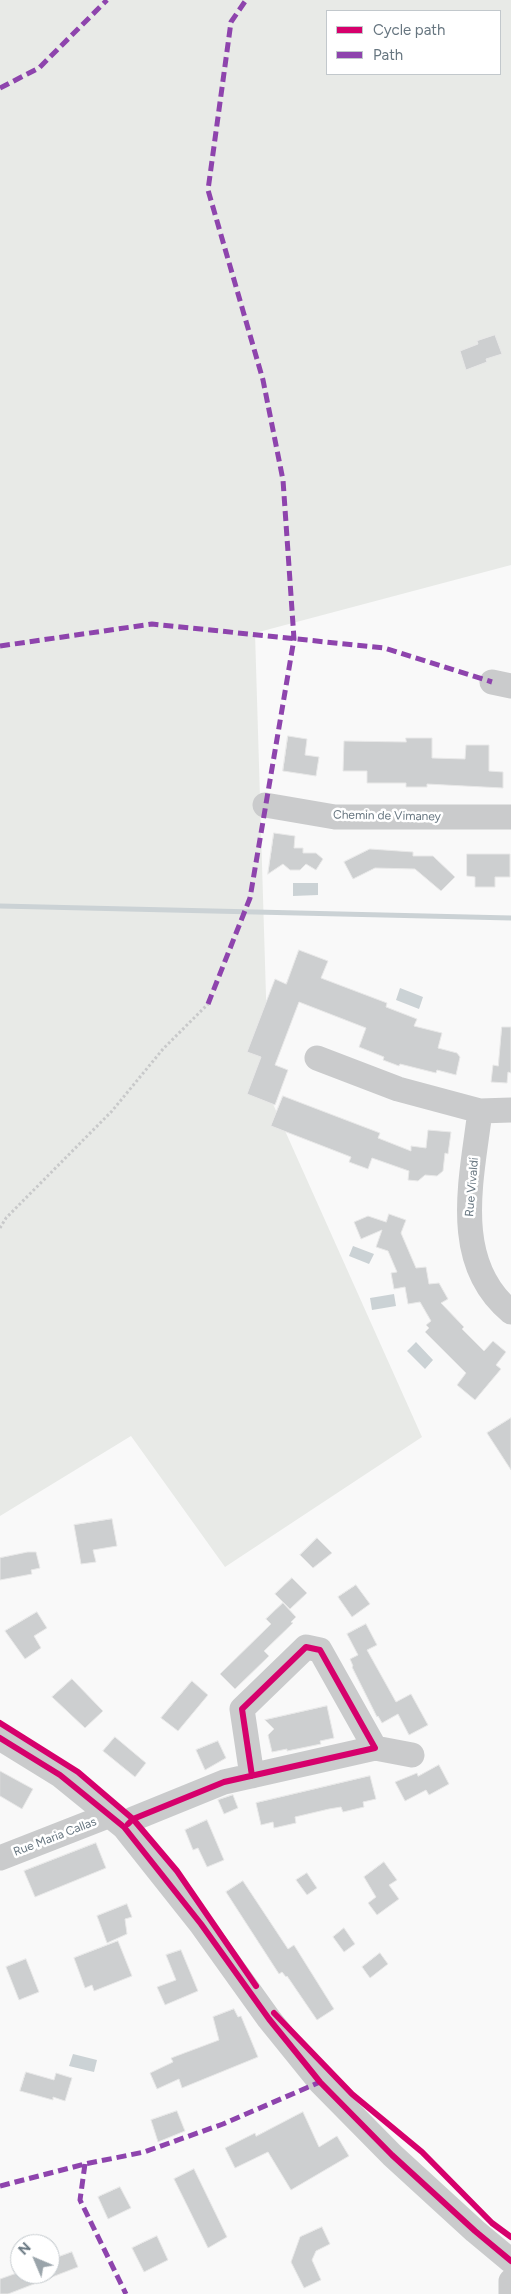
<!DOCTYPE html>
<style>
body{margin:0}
#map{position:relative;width:511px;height:2294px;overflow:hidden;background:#f9f9f9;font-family:Figtree,sans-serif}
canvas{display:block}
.legend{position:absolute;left:326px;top:10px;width:175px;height:65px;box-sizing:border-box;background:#fff;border:1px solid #c2c8cc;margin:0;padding:6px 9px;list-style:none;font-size:15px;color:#677680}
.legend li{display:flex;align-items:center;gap:10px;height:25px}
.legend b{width:25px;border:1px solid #c2c8cc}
.north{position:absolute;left:10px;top:2234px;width:50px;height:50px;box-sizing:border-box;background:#fff;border:1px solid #c2c8cc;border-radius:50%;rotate:315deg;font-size:14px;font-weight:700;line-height:20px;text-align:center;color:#677680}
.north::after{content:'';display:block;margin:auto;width:18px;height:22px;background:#9aa4aa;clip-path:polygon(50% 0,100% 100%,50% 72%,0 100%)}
</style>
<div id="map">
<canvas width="511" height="2294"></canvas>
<ul class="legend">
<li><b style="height:6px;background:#d6006c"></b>Cycle path</li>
<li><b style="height:6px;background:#8e44ad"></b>Path</li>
</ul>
<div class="north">N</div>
</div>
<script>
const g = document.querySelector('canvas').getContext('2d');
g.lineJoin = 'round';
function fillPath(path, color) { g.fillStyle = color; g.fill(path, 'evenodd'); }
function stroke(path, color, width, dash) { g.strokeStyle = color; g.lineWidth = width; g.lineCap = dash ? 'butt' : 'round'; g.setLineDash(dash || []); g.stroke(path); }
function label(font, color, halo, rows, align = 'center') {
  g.font = font + ' Figtree,sans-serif'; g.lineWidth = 5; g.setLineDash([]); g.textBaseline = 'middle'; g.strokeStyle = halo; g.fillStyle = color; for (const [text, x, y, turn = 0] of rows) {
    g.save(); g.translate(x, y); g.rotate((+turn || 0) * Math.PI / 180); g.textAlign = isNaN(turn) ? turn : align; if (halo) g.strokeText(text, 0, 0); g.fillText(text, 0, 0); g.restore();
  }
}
fillPath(new Path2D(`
 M0,0H511V565L255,633L269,1095L422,1437L225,1567L131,1436L0,1516ZM327,11H500V74H327Z`), '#e8eae7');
fillPath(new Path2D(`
 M293,883H318V895L293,896Z
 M400,988L423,997L419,1009L396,1000Z
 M353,1246L374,1254L369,1264L349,1256Z
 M394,1294L396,1306L372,1310L370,1298Z
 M416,1342L433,1360L425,1369L407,1351Z
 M73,2054L97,2060L94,2072L69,2066Z`), '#cbd2d5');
stroke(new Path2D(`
 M0,906L511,918`), '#cbd2d5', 5);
const building = new Path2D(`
 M495,335L502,354L486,359L487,362L466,370L460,351L478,344L477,341Z
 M288,736L307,739L305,755L319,757L316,776L283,771Z
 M406,738H432V758L465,759L466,745H489V771L503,772V788L427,784V787H406V783H367V771H343L344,741L406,742Z
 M274,833L295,836L294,848H303V853H316L323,859L316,870L306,864L300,870H290L283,864L268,874Z
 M370,849L413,852V856H433L455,877L441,891L415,869L375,868L353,879L344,862Z
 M467,854H510V877H495V887H475V877L467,876Z
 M299,950L328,961L321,978L387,1003L386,1007L417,1019L414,1026L442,1033L438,1048L457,1053L460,1057L456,1075L437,1070L436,1073L400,1064L399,1066L383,1060L384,1057L359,1047L366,1028L299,1002L275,1065L288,1070L275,1105L247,1094L261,1057L247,1052L275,979L286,984Z
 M502,1027H511V1073L508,1072L507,1083L491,1082L493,1065L498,1066Z
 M283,1096L380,1133L378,1138L411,1151V1146L426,1148L428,1130L451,1132L448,1154L445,1153L443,1171L437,1176L425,1175L418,1181L408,1180L409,1171L372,1158L368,1169L349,1162L351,1157L271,1126Z
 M389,1214L406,1220L401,1233L416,1268L426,1267L429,1284L439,1283L448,1299L441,1303L464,1327L462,1329L484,1351L493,1341L506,1352L496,1365L501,1369L475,1400L457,1385L466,1373L425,1332L429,1328L426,1325L431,1321L420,1302L408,1304L405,1287L394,1289L391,1273L397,1272L388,1251L376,1247L382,1230L361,1239L354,1222L368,1216L386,1222Z
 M511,1418V1470L487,1433Z
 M112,1519L117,1546L93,1550L96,1562L81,1564L74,1525Z
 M317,1538L332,1553L313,1568L300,1555Z
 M28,1552H36L40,1568L31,1570L32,1574L0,1580V1558Z
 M292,1578L307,1593L290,1609L275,1594Z
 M356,1585L370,1604L352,1617L338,1597Z
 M283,1603L296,1617L291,1622L293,1623L264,1651L269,1656L235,1689L220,1674L271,1624L266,1619Z
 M37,1612L47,1628L34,1636L41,1648L25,1659L5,1631Z
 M366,1624L377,1645L367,1650L396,1702L411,1694L428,1725L409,1735L398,1714L382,1723L378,1716L377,1717L352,1667L353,1666L350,1659L358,1655L347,1634Z
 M72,1679L103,1711L85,1728L52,1697Z
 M192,1681L208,1695L178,1731L161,1718Z
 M327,1706L334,1738L320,1741L321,1744L287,1751V1749L272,1752L268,1735L274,1729L265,1720Z
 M115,1737L146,1763L135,1777L103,1751Z
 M218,1741L226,1758L205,1770L196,1750Z
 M439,1765L449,1784L429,1795L426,1790L405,1801L395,1782L417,1773L418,1776Z
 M0,1771L33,1789L22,1809L0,1796Z
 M370,1776L376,1799L363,1802L364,1807L343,1812L341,1807L329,1809L295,1817L296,1823L274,1828L273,1822L261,1825L256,1803Z
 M233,1795L238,1808L224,1814L218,1800Z
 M207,1820L224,1860L207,1867L198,1848L193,1850L185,1830Z
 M96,1843L106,1868L35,1897L24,1871Z
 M384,1862L397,1880L389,1885L399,1899L377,1915L368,1903L376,1897L364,1877Z
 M307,1873L317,1888L307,1895L296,1880Z
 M243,1881L288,1949L294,1945L334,2009L317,2020L287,1976L286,1977L282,1972L279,1974L226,1892Z
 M127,1904L132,1917L125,1919L127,1934L107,1943L97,1916Z
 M344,1928L355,1944L344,1952L333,1937Z
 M118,1941L132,1976L94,1991L92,1985L85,1988L74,1958Z
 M181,1950L198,1991L165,2005L157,1987L176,1980L166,1955Z
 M380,1953L388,1964L370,1978L362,1967Z
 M26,1959L39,1992L19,2000L6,1967Z
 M234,2009L238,2017L241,2016L258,2057L182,2088L179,2079L157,2089L150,2073L173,2062L171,2058L219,2040L213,2017Z
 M26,2072L54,2080L56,2073L72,2078L65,2101L53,2097V2100L20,2091Z
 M177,2111L185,2131L158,2142L151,2120Z
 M303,2112L319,2147L337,2136L349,2156L291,2190L268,2152L235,2168L225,2148L255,2133L256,2136Z
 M194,2169L227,2237L208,2248L174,2179Z
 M120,2187L131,2208L108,2219L98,2197Z
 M322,2227L330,2244L316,2251L312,2260L321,2280L304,2288L291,2262L300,2237Z
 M157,2236L168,2260L144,2272L132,2248Z
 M72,2252L78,2267L8,2294H0V2279L14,2274H50V2260Z`);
fillPath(building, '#cdcfd0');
stroke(building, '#e8e8e8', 1);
stroke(new Path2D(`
 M0,1228L6,1218L112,1111L163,1049L208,1004`), '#c8c9ca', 3, [2.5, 2.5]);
stroke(new Path2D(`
 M492,682L511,686
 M265,805L335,817H511
 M317,1058L398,1089L480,1111L511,1110
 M480,1111C472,1178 450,1262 511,1312
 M0,1738L60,1775L124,1827L201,1924L269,2019L320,2082L392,2155L475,2231L511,2261
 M375,1748L412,1755
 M124,1827L133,1819L224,1782L375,1748L320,1650L306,1647L242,1709L252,1776
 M0,1858L110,1815
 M511,2294V2281`), '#cacbcc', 25);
stroke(new Path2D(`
 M0,88L39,68L107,0
 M0,646L152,624L384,648L492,682
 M208,1004L250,898L294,639L283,480L263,380L208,190L231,22L246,0
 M85,2164L80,2200L126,2294
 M0,2186L85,2164L144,2152L223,2124L320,2082`), '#8e44ad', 5, [10, 5]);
stroke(new Path2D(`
 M0,1723L78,1772L133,1819L177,1871L256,1986
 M0,1738L60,1775L124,1827L201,1924L269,2019L320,2082L392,2155L475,2231L511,2261
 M128,1824L133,1819L224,1782L375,1748L320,1650L306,1647L242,1709L252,1776
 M274,2013L352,2094L422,2152L492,2223L511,2237`), '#d6006c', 6);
label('12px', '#677680', '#fff', [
 ["Chemin de Vimaney",387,816,1],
 ["Rue Vivaldi",472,1187,-85],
 ["Rue Maria Callas",55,1837,-21]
]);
</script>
